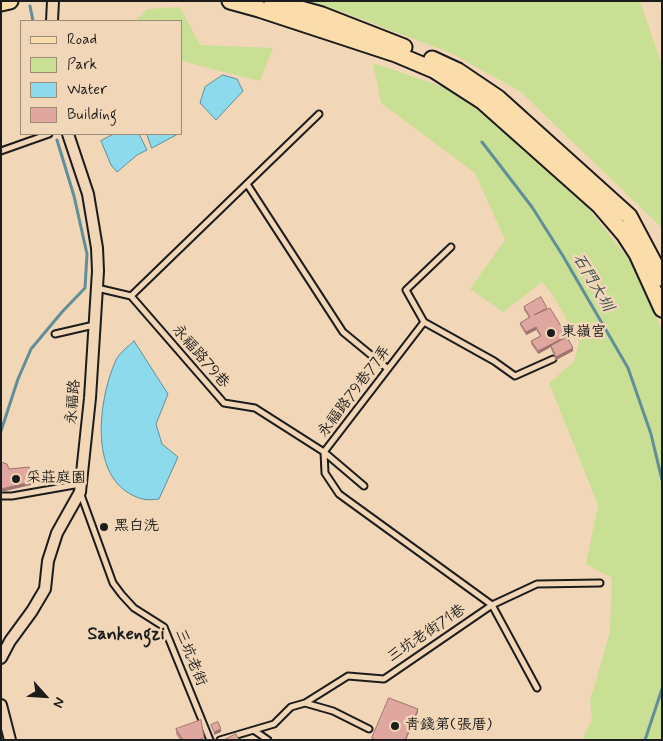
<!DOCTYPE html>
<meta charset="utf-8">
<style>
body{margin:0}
#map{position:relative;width:663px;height:741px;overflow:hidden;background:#f1d7b8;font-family:Mynerve,sans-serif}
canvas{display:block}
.frame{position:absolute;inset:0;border:2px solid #1c1c1c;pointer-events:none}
.legend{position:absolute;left:20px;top:20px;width:162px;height:115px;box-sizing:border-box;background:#f1d7b8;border:1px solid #9c8c7a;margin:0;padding:6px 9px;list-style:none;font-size:15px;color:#1c1c1c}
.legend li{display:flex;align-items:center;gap:10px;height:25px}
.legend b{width:25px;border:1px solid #9c8c7a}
.north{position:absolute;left:20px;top:671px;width:50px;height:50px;-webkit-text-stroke:4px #f1d7b8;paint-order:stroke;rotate:116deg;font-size:14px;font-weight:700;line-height:20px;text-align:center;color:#1c1c1c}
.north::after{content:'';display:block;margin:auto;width:18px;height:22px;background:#1c1c1c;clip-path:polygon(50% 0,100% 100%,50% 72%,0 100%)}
</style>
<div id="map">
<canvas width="663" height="741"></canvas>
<div class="frame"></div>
<ul class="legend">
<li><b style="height:6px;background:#fbddab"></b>Road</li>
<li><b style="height:14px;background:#c8df94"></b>Park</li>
<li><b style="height:14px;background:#8edaed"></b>Water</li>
<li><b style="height:14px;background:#e0a6a0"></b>Building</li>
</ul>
<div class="north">N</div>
</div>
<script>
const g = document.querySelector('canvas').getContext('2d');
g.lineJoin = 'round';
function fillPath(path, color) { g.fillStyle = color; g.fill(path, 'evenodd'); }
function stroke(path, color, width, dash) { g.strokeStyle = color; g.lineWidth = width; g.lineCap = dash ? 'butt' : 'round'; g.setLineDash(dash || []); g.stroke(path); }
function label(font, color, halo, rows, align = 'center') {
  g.font = font + ' Mynerve,"LXGW WenKai TC",sans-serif'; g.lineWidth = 5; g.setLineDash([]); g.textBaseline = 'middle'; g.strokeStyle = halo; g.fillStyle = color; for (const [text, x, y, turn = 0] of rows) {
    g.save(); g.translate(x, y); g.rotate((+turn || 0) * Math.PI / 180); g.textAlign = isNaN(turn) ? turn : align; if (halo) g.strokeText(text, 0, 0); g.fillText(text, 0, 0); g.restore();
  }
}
fillPath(new Path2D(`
 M306,1H640L662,65V228L521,92L453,54L343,12Z
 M180,7L200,45L273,48L260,81L181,61V21H135L147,9Z
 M373,63L447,88L491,120L571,187L628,258L662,330V740H582L592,720L590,701L610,632L612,578L586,564L598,505L549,383L574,362L579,342L553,295L542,282L503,312L470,289L505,240L475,173L381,103Z`), '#c8df94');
const water = new Path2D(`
 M223,75L237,79L243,91L216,120L200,103L205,87Z
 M114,134H139L147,150L137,155L117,172L111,165L101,141Z
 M147,134H178L152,148Z
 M134,341L168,394L156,424L162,444L178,457L159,499C146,501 138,499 127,492C89,467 100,395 116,360C119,353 129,346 134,341Z`);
fillPath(water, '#8edaed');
stroke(water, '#608e99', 1);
stroke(new Path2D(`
 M30,6L33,21
 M482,142L532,207L563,256L628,368L651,434L662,480
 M1,431L18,379L31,349L62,312L85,288L87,254L74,196L57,140
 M645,740L662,689`), '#608e99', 3);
const lane = new Path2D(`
 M1,151L49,134
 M247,184L343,332L388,369
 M97,288L131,296L224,403L255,408L324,452L364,486
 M131,296L319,114
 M424,322L406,290L451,247
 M55,334L94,325
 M80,492L113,583L122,595L134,608L164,627L210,740
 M1,496H12L80,484
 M537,688L492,605L339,494L325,473L324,452L424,322L494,361L515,376L553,359
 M305,703L333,711L369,729
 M255,731L268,740
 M220,740L274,724L291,707L305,703L348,676L384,679L492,605L537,584L600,583`);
const street = new Path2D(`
 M52,21L53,1
 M1,658L10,641L32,611L45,589L48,561L57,533L80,492L90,398L98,271L97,248L88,194L68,134
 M1,705L10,740`);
const primary = new Path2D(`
 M230,1L259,9L396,54L434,70L482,101L600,206L624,234L637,254L662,309
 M272,1L322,15L404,47
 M1,3L10,1
 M432,59L458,71L498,98L629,216L662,278`);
stroke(lane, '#1c1c1c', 9);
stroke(street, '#1c1c1c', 14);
stroke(primary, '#1c1c1c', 19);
stroke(lane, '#f1d7b8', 5);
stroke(street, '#f1d7b8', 10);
stroke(primary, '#fbddab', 15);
fillPath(new Path2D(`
 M524,307L547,310L567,337L573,351L556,360L551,349V347L538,354L531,344V341L540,336L536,330L526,335L520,325V323L529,318L524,310Z
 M176,729L204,740H180L176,734Z`), '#c18f8a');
fillPath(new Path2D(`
 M536,327V330L526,335V332Z
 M567,336V338L538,354V351Z
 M573,348V351L556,360V357Z
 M31,482V485L1,492V489Z
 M418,709V712L406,740H405Z
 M221,729V732L214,735V732Z`), '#9d7470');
const building = new Path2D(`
 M541,297L547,308L534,315L550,308L567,336L538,351L531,341L541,336L536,327L526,332L520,323L530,317L524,307Z
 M567,337L573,348L556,357L551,346Z
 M1,462L7,464L9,469L29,467L31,482L1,489Z
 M389,698L418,709L405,740H376L372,738Z
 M201,720L204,737L199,740H183L176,729Z
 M218,722L221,729L214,732L211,725Z
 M236,734L239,740H224Z`);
fillPath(building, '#e0a6a0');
stroke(building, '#9d7470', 1);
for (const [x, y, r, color] of [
 [551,333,5,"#1c1c1c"],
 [16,479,5,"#1c1c1c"],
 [104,527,5,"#1c1c1c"],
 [395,726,5,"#1c1c1c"]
]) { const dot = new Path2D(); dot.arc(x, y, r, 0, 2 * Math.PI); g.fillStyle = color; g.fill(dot); stroke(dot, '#f1d7b8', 2); }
label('15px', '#1c1c1c', '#f1d7b8', [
 ["東嶺宮",561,333],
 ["采莊庭園",26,479],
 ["黑白洗",114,527],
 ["青錢第(張厝)",405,726]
], 'left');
label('15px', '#1c1c1c', '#f1d7b8', [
 ["永福路79巷",200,357,49],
 ["永福路79巷77弄",355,392,-53],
 ["永福路",74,402,-85],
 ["三坑老街71巷",427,634,-34],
 ["三坑老街",190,658,68]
]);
label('italic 16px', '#384c50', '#f1d7b8', [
 ["石門大圳",592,283,59]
]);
label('bold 18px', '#1c1c1c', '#f1d7b8', [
 ["Sankengzi",126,635]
]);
</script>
